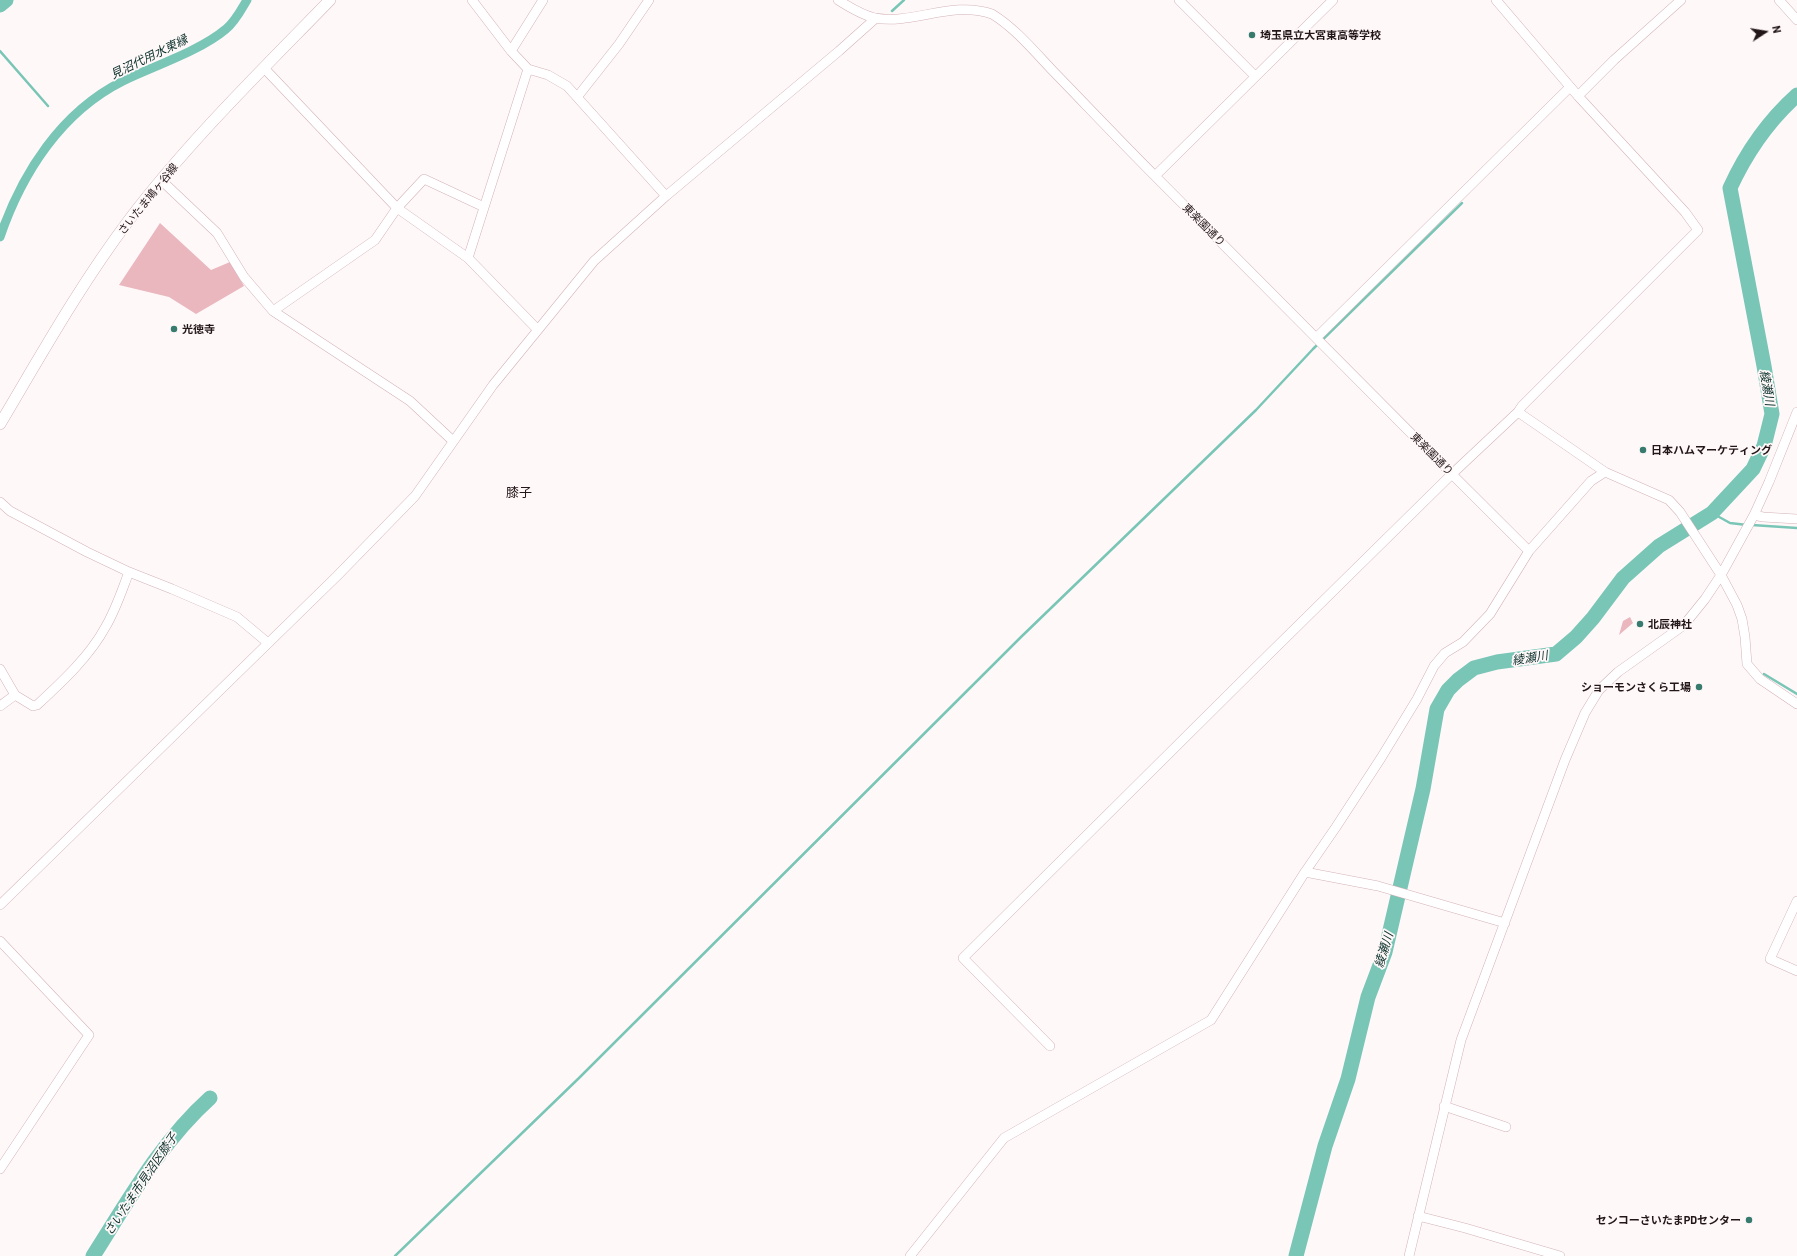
<!DOCTYPE html>
<meta charset="utf-8">
<style>
body{margin:0}
#map{position:relative;width:1797px;height:1256px;overflow:hidden;background:#fff8f9;font-family:Barlow,sans-serif}
canvas{display:block}
.north{position:absolute;left:1745px;top:12px;width:40px;height:40px;-webkit-text-stroke:3px #fff8f9;paint-order:stroke;rotate:78deg;font-size:11px;font-weight:700;line-height:16px;text-align:center;color:#221618}
.north::after{content:'';display:block;margin:auto;width:14px;height:18px;background:#221618;clip-path:polygon(50% 0,100% 100%,50% 72%,0 100%)}
</style>
<div id="map">
<canvas width="1797" height="1256"></canvas>
<div class="north">N</div>
</div>
<script>
const g = document.querySelector('canvas').getContext('2d');
g.lineJoin = 'round';
function fillPath(path, color) { g.fillStyle = color; g.fill(path, 'evenodd'); }
function stroke(path, color, width, dash) { g.strokeStyle = color; g.lineWidth = width; g.lineCap = dash ? 'butt' : 'round'; g.setLineDash(dash || []); g.stroke(path); }
function label(font, color, halo, rows, align = 'center') {
  g.font = font + ' Barlow,"Noto Sans JP",sans-serif'; g.lineWidth = 3.5; g.setLineDash([]); g.textBaseline = 'middle'; g.strokeStyle = halo; g.fillStyle = color; for (const [text, x, y, turn = 0] of rows) {
    g.save(); g.translate(x, y); g.rotate((+turn || 0) * Math.PI / 180); g.textAlign = isNaN(turn) ? turn : align; if (halo) g.strokeText(text, 0, 0); g.fillText(text, 0, 0); g.restore();
  }
}
fillPath(new Path2D(`
 M160,223L211,270L230,262L244,286L196,314L169,297L119,285Z
 M1630,617L1633,623L1619,635L1623,621Z`), '#eab7bf');
stroke(new Path2D(`
 M892,11L904,0
 M0,51L48,106
 M1712,513L1730,523L1747,525
 M1752,525L1797,528
 M1764,674L1797,694
 M395,1256L579,1078L1021,637L1256,410L1313,349L1462,203`), '#79c6b6', 2.5);
stroke(new Path2D(`
 M0,237C22,173 61,112 123,81C154,66 200,51 226,29C235,22 241,10 247,0`), '#79c6b6', 9);
stroke(new Path2D(`
 M0,5L6,0
 M93,1256C128,1201 161,1142 210,1098
 M1296,1256L1325,1146L1348,1079L1368,997L1385,952L1423,789L1437,709L1448,690L1458,680L1474,668L1497,662L1556,654L1576,637L1593,618L1623,578L1659,546L1712,513L1753,469L1764,446L1772,414L1764,366L1730,188C1746,153 1768,121 1797,95`), '#79c6b6', 15);
const minor = new Path2D(`
 M472,0L511,51L528,69L548,75L567,86L666,196
 M838,0C849,7 862,15 875,18C912,25 953,0 992,14C1015,28 1034,51 1053,71C1087,106 1121,142 1156,177C1280,302 1404,427 1529,551
 M1179,0L1255,76
 M1779,0L1797,20
 M511,51L543,0
 M264,68L397,208L468,258L537,329
 M578,96L619,44L649,0
 M1578,96L1614,60L1681,0
 M1155,176L1333,0
 M161,180L217,233L244,277L273,311L410,401L453,441
 M468,258L528,69
 M273,311L375,240L397,208L424,179L484,207
 M1316,338L1570,87
 M1518,412L1605,472
 M0,502L10,511L87,552L129,572L172,589L237,617L268,643
 M1754,515L1763,517L1797,519
 M0,669L15,695L33,706L37,705C62,682 90,656 106,626C116,609 122,590 129,572
 M0,706L15,695
 M1305,872L1378,886L1505,923
 M1797,901L1770,959L1797,971
 M0,905L337,576L415,496L493,385L594,261L666,196L839,51L876,18
 M0,941L89,1035L0,1169
 M1050,1046L963,958L1255,668L1452,474L1518,412L1522,406L1698,230L1685,212L1578,96L1496,0
 M1444,1106L1506,1127
 M1418,1216L1465,1228L1560,1256
 M910,1256L1004,1138L1211,1020L1305,872L1336,827L1381,758L1417,699L1434,666L1445,653L1463,642L1490,614L1529,551L1591,481L1605,472L1669,500L1680,512L1721,575L1737,605L1742,619L1745,637L1747,664L1760,679L1797,704
 M1409,1256L1461,1040L1565,760L1585,713L1599,690L1618,672L1684,625L1705,599L1721,575L1754,515L1769,482L1797,412`);
const major = new Path2D(`
 M0,424C41,355 80,285 129,220C189,141 261,71 330,0`);
stroke(minor, '#d3b3b8', 10);
stroke(major, '#d3b3b8', 12);
stroke(minor, '#fff', 9);
stroke(major, '#fff', 11);
for (const [x, y, r, color] of [
 [1252,35,4,"#377b6e"],
 [174,329,4,"#377b6e"],
 [1643,450,4,"#377b6e"],
 [1640,624,4,"#377b6e"],
 [1699,687,4,"#377b6e"],
 [1749,1220,4,"#377b6e"]
]) { const dot = new Path2D(); dot.arc(x, y, r, 0, 2 * Math.PI); g.fillStyle = color; g.fill(dot); stroke(dot, '#fff8f9', 1.5); }
label('bold 11px', '#221618', '#fff8f9', [
 ["埼玉県立大宮東高等学校",1260,35],
 ["光徳寺",182,329],
 ["日本ハムマーケティング",1651,450],
 ["北辰神社",1648,624],
 ["ショーモンさくら工場",1691,687,"right"],
 ["センコーさいたまPDセンター",1741,1220,"right"]
], 'left');
label('11px', '#221618', '#fff8f9', [
 ["さいたま鳩ヶ谷線",148,199,-51],
 ["東楽園通り",1204,225,45],
 ["東楽園通り",1432,454,45]
]);
label('italic 12px', '#0d322c', '#fff8f9', [
 ["見沼代用水東縁",149,57,-26],
 ["綾瀬川",1767,388,80],
 ["綾瀬川",1530,658,-9],
 ["綾瀬川",1384,950,-73],
 ["さいたま市見沼区膝子",141,1184,-56]
]);
label('13px', '#221618', '#fff8f9', [
 ["膝子",519,493]
]);
</script>
